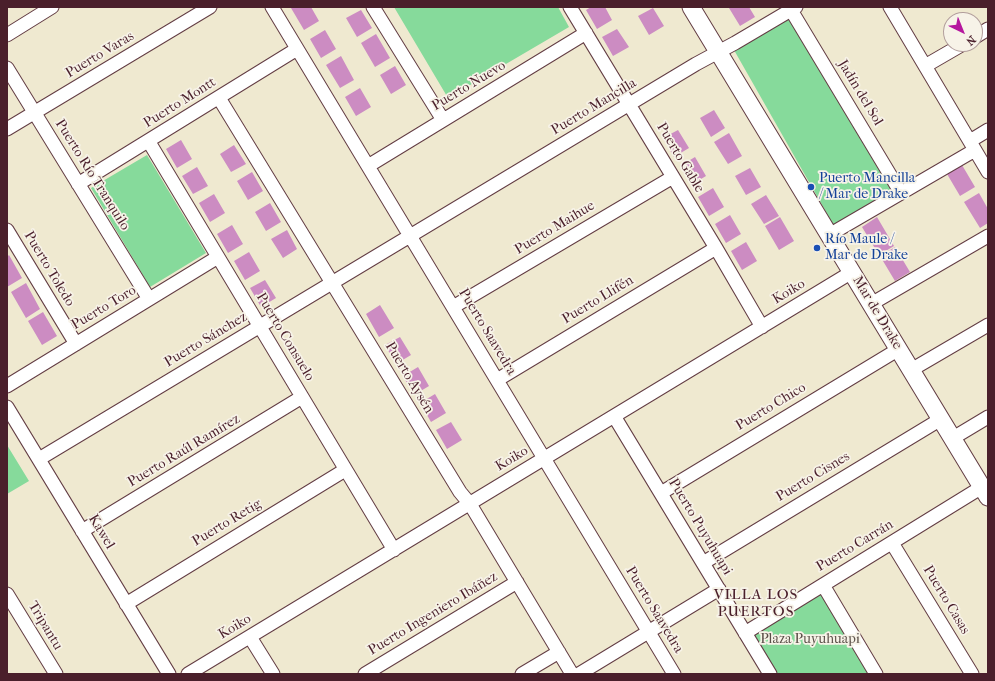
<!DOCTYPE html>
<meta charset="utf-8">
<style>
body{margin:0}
#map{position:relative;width:995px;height:681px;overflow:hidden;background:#efe9d0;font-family:"IM FELL French Canon",serif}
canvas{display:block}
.frame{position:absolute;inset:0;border:8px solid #4a1f2b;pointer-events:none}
.north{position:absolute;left:943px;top:12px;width:40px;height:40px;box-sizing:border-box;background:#f7f3e8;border:1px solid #b29e9c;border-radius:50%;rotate:137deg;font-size:11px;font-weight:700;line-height:16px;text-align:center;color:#4a1f2b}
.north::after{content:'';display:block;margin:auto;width:14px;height:18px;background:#b5179e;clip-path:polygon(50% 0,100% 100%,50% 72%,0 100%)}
</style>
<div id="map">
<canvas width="995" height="681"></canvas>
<div class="frame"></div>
<div class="north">N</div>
</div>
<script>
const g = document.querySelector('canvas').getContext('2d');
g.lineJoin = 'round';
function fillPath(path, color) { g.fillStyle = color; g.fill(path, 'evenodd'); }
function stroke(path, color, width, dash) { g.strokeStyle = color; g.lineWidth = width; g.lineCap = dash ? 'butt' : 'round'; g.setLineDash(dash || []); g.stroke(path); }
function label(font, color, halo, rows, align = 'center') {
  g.font = font + ' "IM FELL French Canon",serif'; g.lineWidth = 3.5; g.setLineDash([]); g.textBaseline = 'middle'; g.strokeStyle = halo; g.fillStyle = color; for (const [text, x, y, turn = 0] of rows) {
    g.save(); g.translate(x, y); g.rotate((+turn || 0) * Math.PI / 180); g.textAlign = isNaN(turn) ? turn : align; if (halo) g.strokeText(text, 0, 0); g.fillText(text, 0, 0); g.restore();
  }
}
fillPath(new Path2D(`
 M394,7H558L569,27L448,98Z
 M792,17L894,190L834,226L734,50Z
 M147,155L206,253L150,287L91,188Z
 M7,445L29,481L7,494Z
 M822,593L870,674H777L754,634Z`), '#86da9b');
fillPath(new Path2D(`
 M293,7H311L319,21L304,30L291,8Z
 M591,7H605L612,20L597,29L586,10Z
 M730,7H749L755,17L740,26L729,8Z
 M653,8L664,26L649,35L638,16Z
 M361,10L372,28L357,37L346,18Z
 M617,29L629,47L613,56L602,37Z
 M325,30L336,49L321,58L310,39Z
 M376,34L390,58L375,67L361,43Z
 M341,56L354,80L340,88L326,65Z
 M395,66L406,85L391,94L380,75Z
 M360,88L371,107L356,116L345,97Z
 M714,110L725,128L711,137L700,118Z
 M678,130L689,148L674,157L663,138Z
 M729,133L742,156L728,164L714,142Z
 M181,140L192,159L177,168L166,149Z
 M234,145L246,164L231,172L220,154Z
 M695,157L706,176L691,185L680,166Z
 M962,165L975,187L960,196L947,174Z
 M197,167L208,186L193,194L182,176Z
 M750,168L761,187L746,195L735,176Z
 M252,172L263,191L248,200L237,181Z
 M713,188L724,207L709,216L698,197Z
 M979,193L988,209V223L980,228L964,202Z
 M214,194L225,213L210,222L199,203Z
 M766,195L779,216L764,224L751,204Z
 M270,203L281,222L266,231L255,212Z
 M730,215L741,234L726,243L715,224Z
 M780,217L794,241L779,250L765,226Z
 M877,217L894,246L879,255L862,227Z
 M232,225L243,244L228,253L217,234Z
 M287,230L297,249L283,258L271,239Z
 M746,242L757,261L742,270L731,251Z
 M895,247L910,272L895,281L880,256Z
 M249,252L260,271L245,280L234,261Z
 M9,255L22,278L7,287V257Z
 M265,280L276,298L261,307L250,288Z
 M26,283L40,309L26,318L11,292Z
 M380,305L394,328L379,337L366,314Z
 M43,312L57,336L42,345L28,321Z
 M400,337L411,355L396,364L385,345Z
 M418,367L429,386L414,395L403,376Z
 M435,394L446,413L431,422L420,403Z
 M451,422L462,440L447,449L436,430Z`), '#cc8cc2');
const minor = new Path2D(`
 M272,7L674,674
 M373,7L443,120
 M570,7L716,248L762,327
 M890,7L988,172
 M791,10L901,193
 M7,35L52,7
 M975,37L988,29
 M925,66L963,44
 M7,68L149,299
 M219,98L460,492L470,504L572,674
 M7,129L210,7
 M970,141L988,130
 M149,142L394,550
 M368,166L586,33
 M78,184L297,49
 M7,230L76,344
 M829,235L975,150
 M871,304L988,236
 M453,307L673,177
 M911,370L988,325
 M497,380L716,248
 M7,386L218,257
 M7,407L169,674
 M614,416L770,674
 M953,438L988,417
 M39,459L696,64L735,43L796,7
 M661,493L899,349
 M82,531L302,397
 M892,543L972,674
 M703,563L941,419
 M823,585L876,674
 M7,594L56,674
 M126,604L345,470
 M745,633L982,487
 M250,637L273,674
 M188,674L852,272
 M365,674L517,582
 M522,674L559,652
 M579,674L719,589`);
const tertiary = new Path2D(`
 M691,7L988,497`);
stroke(minor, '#633d44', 15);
stroke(tertiary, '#633d44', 19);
stroke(minor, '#fff', 13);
stroke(tertiary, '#fff', 17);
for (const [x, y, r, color] of [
 [811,187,4,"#1a4fb4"],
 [817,248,4,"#1a4fb4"]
]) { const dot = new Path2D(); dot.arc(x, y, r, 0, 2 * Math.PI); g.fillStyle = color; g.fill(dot); stroke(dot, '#f7f3e8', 1.5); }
label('14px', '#4a1f2b', '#f7f3e8', [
 ["Puerto Varas",100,55,-31],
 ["Puerto Nuevo",469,86,-31],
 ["Jadín del Sol",860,93,59],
 ["Puerto Montt",180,103,-32],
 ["Puerto Mancilla",594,107,-31],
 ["Puerto Gable",680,158,59],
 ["Puerto Río Tranquilo",92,175,58],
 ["Puerto Maihue",555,228,-31],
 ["Puerto Toledo",49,269,59],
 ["Koiko",789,292,-31],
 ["Puerto Llifén",598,300,-31],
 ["Puerto Toro",104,308,-31],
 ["Mar de Drake",877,313,59],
 ["Puerto Saavedra",487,332,59],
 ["Puerto Consuelo",285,337,59],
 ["Puerto Sánchez",206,340,-31],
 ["Puerto Aysén",409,378,59],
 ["Puerto Chico",771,407,-31],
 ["Puerto Raúl Ramírez",184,451,-31],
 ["Koiko",512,459,-31],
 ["Puerto Cisnes",813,477,-31],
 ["Puerto Retig",227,523,-31],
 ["Puerto Puyuhuapi",700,527,59],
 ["Kawel",101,532,59],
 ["Puerto Carrán",855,546,-31],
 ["Puerto Casas",946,600,59],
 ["Puerto Saavedra",654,610,59],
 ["Puerto Ingeniero Ibáñez",433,614,-31],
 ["Tripantu",45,626,59],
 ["Koiko",235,627,-31]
]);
label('14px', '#164399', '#f7f3e8', [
 ["Puerto Mancilla",819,179],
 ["/ Mar de Drake",819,195],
 ["Río Maule /",825,240],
 ["Mar de Drake",825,256]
], 'left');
label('14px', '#594e47', '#f7f3e8', [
 ["Plaza Puyuhuapi",810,640]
]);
g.letterSpacing = '1px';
label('15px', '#4a1f2b', '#f7f3e8', [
 ["VILLA LOS",756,595],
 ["PUERTOS",756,612]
]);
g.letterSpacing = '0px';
</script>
